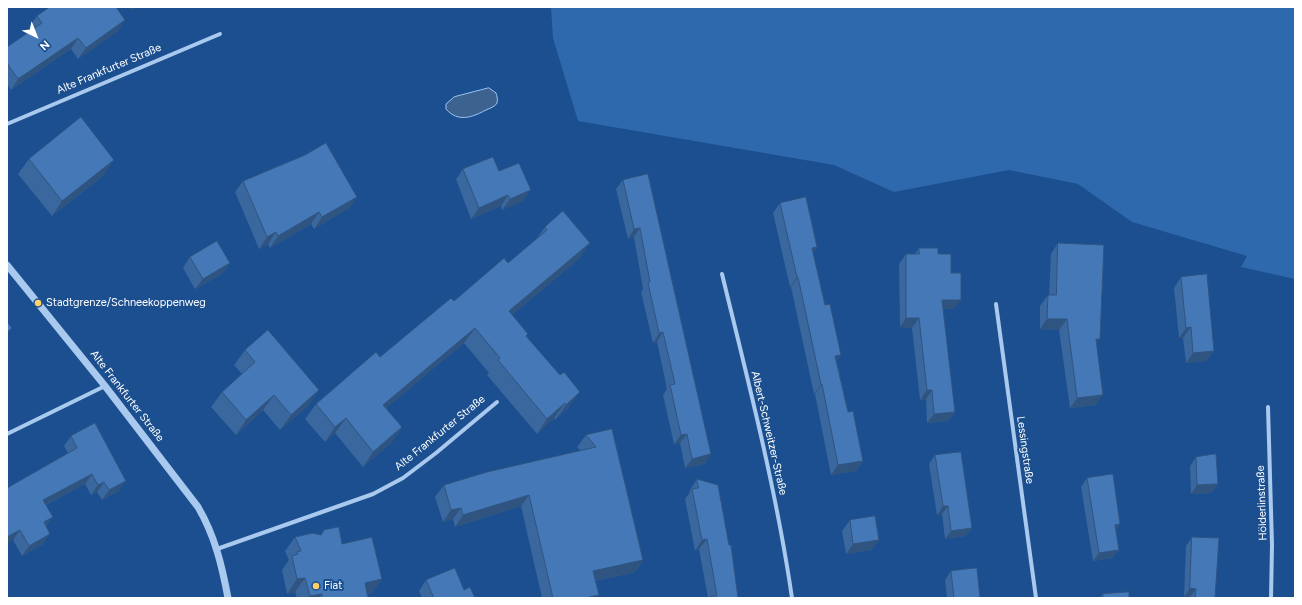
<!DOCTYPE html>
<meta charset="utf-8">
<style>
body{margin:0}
#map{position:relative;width:1302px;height:605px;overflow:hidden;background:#1b4f8f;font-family:Figtree,sans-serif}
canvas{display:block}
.frame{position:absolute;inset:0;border:8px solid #fff;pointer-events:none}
.north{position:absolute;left:16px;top:16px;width:40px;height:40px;-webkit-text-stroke:3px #1b4f8f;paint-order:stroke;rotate:137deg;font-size:11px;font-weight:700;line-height:16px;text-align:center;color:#fff}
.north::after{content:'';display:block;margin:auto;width:14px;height:18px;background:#fff;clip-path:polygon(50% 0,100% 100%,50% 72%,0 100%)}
</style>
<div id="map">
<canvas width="1302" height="605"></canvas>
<div class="frame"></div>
<div class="north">N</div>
</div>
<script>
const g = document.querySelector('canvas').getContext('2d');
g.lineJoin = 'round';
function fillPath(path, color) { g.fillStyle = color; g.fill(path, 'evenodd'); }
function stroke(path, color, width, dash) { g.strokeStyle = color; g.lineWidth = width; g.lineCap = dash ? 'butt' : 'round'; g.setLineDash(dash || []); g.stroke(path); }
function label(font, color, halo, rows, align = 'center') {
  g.font = font + ' Figtree,sans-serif'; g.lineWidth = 4; g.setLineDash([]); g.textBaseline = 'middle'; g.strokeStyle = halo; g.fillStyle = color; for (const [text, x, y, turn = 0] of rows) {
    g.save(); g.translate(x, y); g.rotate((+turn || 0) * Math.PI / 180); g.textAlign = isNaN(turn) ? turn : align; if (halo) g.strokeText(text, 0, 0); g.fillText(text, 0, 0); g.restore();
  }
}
fillPath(new Path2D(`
 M551,7H1295V279L1241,267L1247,256L1132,222L1078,184L1009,170L894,192L834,165L578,121L553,38Z`), '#2e69ad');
const water = new Path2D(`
 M489,88L496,93C497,96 498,100 497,103C495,107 490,108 486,110C473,117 458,123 446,109V104L454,97Z`);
fillPath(water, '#3c6290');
stroke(water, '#9cc4f0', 1);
stroke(new Path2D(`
 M7,124L220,34
 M722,274C748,381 776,488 792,598
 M996,304L1036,598
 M1268,407L1272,545L1271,598
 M7,434L105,386
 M217,549L373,494L403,478L436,453L497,402`), '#a9c9ee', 4);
stroke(new Path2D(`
 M7,265L105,386L198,507C215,536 222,566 228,598`), '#a9c9ee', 7);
fillPath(new Path2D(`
 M37,16L118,31L78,59L71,49L11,90L7,84V47L32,30L29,27Z
 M29,159L104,175L52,216L18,174Z
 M463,169L499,171L523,201L502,210L501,206L471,219L456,179Z
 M648,174L705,464L685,468L680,443L674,444L663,395L667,389L657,342L653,343L641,292L643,289L634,237L628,239L616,189L623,180Z
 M243,181L357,197L349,208L314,229L311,224L270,248L268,244L259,249L235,192Z
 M780,203L817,247L813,253L848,412L863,461L856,471L831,475L815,394H814L791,287H790L773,213Z
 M545,227L580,258L512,315L527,336L569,407L555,420L554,418L537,434L487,375L489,373L464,343L386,408L402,427L392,442L363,467L335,433L325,442L305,419L316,404L380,357L454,301L508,263L536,239Z
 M1058,243L1096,344V405L1070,408L1059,330L1040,329V306L1048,295H1049L1051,254Z
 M919,248L938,254L951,273L954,309H943L955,412L948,421L927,423L926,399L920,400L912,328L900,327L899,264L906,254H915Z
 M190,257L230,263L222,274L195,289L183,268Z
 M1181,277L1214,351L1206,361L1186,363L1183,338H1179L1174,288Z
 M245,350L309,405L280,430L263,410L236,435L211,407L222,392L242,374L234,365Z
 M612,429L643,560L635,572L595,581L599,595L596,598H542L521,506L455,527L453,519L443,522L435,497L444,485L581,451L577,447L586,435Z
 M71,436L119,491L102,500L97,492L91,495L85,484L46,505L53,517L46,526L43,544L22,556L13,540L68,453L64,446Z
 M935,455L972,528L965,536L945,539L942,514L937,515L929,464Z
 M1196,457L1218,484L1211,493L1191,494L1190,466Z
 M1087,478L1120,524L1116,530L1119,550L1112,558L1093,561L1081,487Z
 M697,479L738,598H708L699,549L695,551L685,499L690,492V490Z
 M850,520L879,540L871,550L846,554L842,531Z
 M295,537L342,544L382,579L372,593L368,594V598H297L295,592L287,594L282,570L289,560L285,551Z
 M1192,537L1215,598H1190V597H1184L1186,546Z
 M951,571L980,598H947L945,580Z
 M426,580L464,590L475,598H422L419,591Z
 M1103,594L1129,598H1100Z`), '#3a679d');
fillPath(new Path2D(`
 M126,7H136L133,10Z
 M125,20L118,31L78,59L86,48Z
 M78,38L71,49L11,90L18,79Z
 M114,160L104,175L52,216L62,201Z
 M531,190L523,201L502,210L510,199Z
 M508,195L501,206L471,219L479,208Z
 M357,197L349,208L314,229L322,217Z
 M319,212L311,224L270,248L278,236Z
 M640,228L634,237L628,239L634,229Z
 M276,232L268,244L259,249L267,237Z
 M590,243L580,258L499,326L509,311Z
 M817,247L810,257L812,248Z
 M230,263L222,274L195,289L203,279Z
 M797,277H798L791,287H790Z
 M942,300H961L954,309H935Z
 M906,318H919L912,328L900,327Z
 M1047,319H1067L1059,330L1040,329Z
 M1191,327L1183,338H1179L1186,328Z
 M12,328L7,335V332Z
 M475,328L464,343L372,420L383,405Z
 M663,332L657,342L653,343L659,333Z
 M1096,339H1100L1093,349Z
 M1214,351L1206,361L1186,363L1193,353Z
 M841,355L834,365L835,356Z
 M821,384H822L815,394H814Z
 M319,390L309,405L280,430L291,415Z
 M927,390H932L926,399L920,400Z
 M580,392L569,407L555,420L566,405Z
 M274,395L263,410L236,435L246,420Z
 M1103,395L1096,405L1070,408L1077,398Z
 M565,403L554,418L537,434L547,419Z
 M955,412L948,421L927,423L934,414Z
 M346,418L335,433L325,442L335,427Z
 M402,427L392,442L363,467L373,452Z
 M687,434L680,443L674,444L681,435Z
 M711,454L705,464L685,468L692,459Z
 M863,461L856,471L831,475L838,465Z
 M92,474L85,484L36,510L43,500Z
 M126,481L119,491L102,500L109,490Z
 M104,482L97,492L91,495L98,485Z
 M1218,484L1211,493L1191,494L1197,485Z
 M529,495L521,506L455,527L463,515Z
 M943,506H948L942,514L937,515Z
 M461,508L453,519L443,522L451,510Z
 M53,517L45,527L44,522Z
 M1120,524L1114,533L1115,525Z
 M972,528L965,536L945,539L951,531Z
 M20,530L13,540L7,544V537Z
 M50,534L43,544L22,556L29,546Z
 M707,539L699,549L695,551L702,540Z
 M879,540L871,550L846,554L853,544Z
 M1119,550L1112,558L1093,561L1099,553Z
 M643,560L635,572L585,583L593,571Z
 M305,578L295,592L287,594L297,579Z
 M382,579L372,593L355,597L365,583Z
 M1190,588L1196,589L1190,597H1184Z
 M322,594L318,598H309L310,596Z
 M599,595L596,598H585Z`), '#305480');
const building = new Path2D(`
 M50,7H116L125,20L86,48L78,38L18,79L7,63V47L42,23L37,16Z
 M81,117L114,160L62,201L29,159Z
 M326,143L357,197L322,217L319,212L278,236L276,232L267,237L243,181L305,155Z
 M493,157L499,171L519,163L531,190L510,199L508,195L479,208L463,169Z
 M648,174L711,454L692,459L687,434L681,435L670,385L675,384L663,332L659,333L648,283L650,282L640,228L634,229L623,180Z
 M806,197L817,247L812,248L825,305L830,304L841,355L835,356L848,412L853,411L863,461L838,465L822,384H821L798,277H797L780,203Z
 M563,211L590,243L509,311L528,334L526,336L560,375L564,372L580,392L566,405L565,403L547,419L498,360L500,358L475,328L383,405L402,427L373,452L346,418L335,427L316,404L376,352L380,357L451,298L454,301L504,258L508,263L547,230L545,227Z
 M217,241L230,263L203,279L190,257Z
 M1058,243L1104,245L1100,339H1096L1103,395L1077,398L1067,319H1047L1048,295H1056Z
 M919,248H938V254H951V273H961V300H942L955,412L934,414L932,390H927L919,318H906V254H919Z
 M1207,274L1214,351L1193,353L1191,327L1186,328L1181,277Z
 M7,322L12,328L7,332Z
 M268,330L319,390L291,415L274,395L246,420L222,392L255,362L245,350Z
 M95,423L126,481L109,490L104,482L98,485L92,474L43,500L53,517L44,522L50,534L29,546L20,530L7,537V488L77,448L71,436Z
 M612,429L643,560L593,571L599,595L585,598H553L529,495L463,515L461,508L451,510L444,485L487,472L596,447L586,435Z
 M961,452L972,528L951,531L948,506H943L935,455Z
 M1216,454L1218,484L1197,485L1196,457Z
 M1113,474L1120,524L1115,525L1119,550L1099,553L1087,478Z
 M697,479L718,485L729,545H731L738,598H712L711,596H717L707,539L702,540L692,489L698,488Z
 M875,516L879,540L853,544L850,520Z
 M339,527L342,544L372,537L382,579L365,583L368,598H322V594L310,596L305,578L297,579L292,556L298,554L297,552L301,551L295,537L313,533L321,535L324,530Z
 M1192,537L1219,538L1215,598H1195L1196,589L1190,588Z
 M455,568L464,590L470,587L475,598H434L426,580Z
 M977,568L980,598H954L951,571Z
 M1129,592V598H1103V594Z`);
fillPath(building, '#4478b7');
stroke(building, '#305480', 1);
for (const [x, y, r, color] of [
 [38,303,4,"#ffd166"],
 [316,586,4,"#ffd166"]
]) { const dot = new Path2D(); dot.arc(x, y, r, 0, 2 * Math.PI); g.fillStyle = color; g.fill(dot); stroke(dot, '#1b4f8f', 1.5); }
label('11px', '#fff', '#1b4f8f', [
 ["Alte Frankfurter Straße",109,69,-23],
 ["Alte Frankfurter Straße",127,396,52],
 ["Alte Frankfurter Straße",440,433,-39],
 ["Albert-Schweitzer-Straße",769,433,77],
 ["Lessingstraße",1025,450,82],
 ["Hölderlinstraße",1262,503,-92]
]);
label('11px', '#fff', '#1b4f8f', [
 ["Stadtgrenze/Schneekoppenweg",46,303],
 ["Fiat",324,586]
], 'left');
</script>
